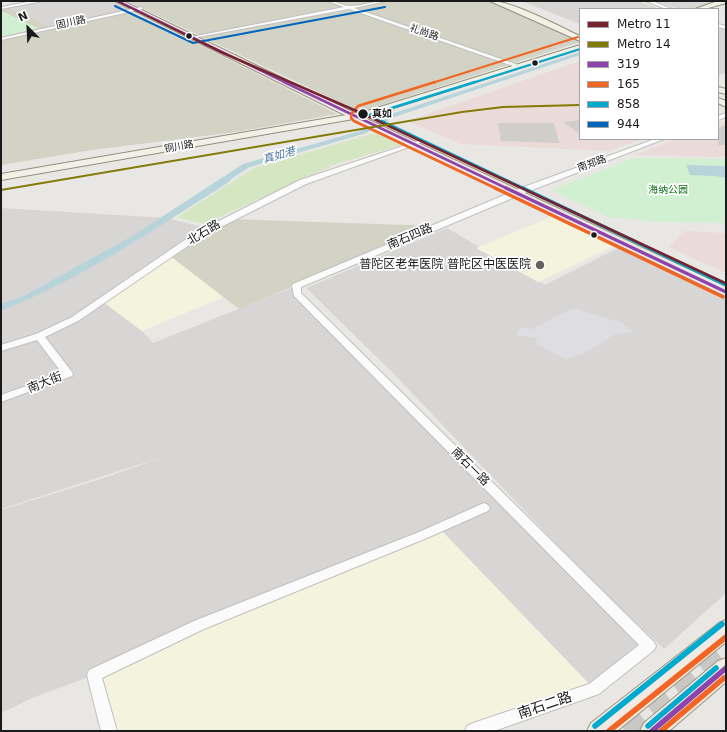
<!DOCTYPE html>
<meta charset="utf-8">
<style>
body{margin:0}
#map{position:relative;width:727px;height:732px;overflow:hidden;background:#e9e7e3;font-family:"DejaVu Sans",sans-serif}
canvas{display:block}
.frame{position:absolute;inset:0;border:2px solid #1a1a1a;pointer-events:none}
.legend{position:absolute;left:579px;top:8px;width:140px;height:132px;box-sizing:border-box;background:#fff;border:1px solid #a3a3a3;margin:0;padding:5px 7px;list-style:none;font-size:12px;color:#1a1a1a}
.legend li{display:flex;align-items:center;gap:8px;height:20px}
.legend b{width:20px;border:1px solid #a3a3a3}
.north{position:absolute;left:8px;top:8px;width:40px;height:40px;-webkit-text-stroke:3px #fff;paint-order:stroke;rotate:336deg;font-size:11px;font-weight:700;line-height:16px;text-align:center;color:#1a1a1a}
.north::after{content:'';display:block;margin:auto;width:14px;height:18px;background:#1a1a1a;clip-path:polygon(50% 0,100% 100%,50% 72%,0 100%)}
</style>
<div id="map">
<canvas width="727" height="732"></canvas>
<div class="frame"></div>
<ul class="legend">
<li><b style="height:5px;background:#76232f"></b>Metro 11</li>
<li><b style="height:5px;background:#827a04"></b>Metro 14</li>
<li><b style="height:5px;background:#8e44ad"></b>319</li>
<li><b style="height:5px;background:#f26522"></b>165</li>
<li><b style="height:5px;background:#00a9ce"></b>858</li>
<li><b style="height:5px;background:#0065bd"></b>944</li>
</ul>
<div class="north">N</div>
</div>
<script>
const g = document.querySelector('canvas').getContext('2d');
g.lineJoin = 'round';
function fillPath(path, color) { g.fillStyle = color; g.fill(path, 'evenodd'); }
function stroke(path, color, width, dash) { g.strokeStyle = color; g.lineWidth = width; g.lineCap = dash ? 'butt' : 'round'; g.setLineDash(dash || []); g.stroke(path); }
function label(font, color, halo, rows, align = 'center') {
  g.font = font + ' "DejaVu Sans","Noto Sans SC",sans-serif'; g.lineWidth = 3.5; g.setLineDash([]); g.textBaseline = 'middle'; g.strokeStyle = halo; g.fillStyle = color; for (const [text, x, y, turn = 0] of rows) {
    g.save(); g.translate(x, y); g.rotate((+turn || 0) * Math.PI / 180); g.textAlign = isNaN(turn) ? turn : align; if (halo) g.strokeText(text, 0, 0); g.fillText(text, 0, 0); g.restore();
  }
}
fillPath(new Path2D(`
 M42,1H117L135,9L50,27L8,7Z
 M521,1H638L660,9H580V24Z
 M655,1H721L689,9H679Z
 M718,26L726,28V73L718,75Z
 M1,208L167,218L210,229L102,301L142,331L153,343L296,286L297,295L649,646L594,689L439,528L94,675L32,698L1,713V510L104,478L169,455L1,509Z
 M447,228L545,285L618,248L726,300V593L664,649L589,578L391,371L306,288Z`), '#d8d6d4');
fillPath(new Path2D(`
 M580,61V139H643L609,151L460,144L409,122L415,118Z
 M726,121V157L634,155L677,139H718V124Z
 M685,231L726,233V273L668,247Z`), '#ebdbd8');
fillPath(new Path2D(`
 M551,217L614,246L538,282L476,248Z
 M169,255L224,297L142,331L102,301Z
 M439,528L594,689L476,731H106L94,675Z`), '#f4f3dd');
fillPath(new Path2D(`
 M127,1H488L511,8L580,39V42L360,112Z
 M8,7L50,27L129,12L190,40L337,114L236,132L92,150L1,165V8Z
 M228,219L436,226L239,309L169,255Z`), '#d2d2c5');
fillPath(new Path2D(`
 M375,133L401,145L336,164L204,224L177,217L254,168Z`), '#d5e6c2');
fillPath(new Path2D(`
 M1,11L38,28L1,37Z
 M634,158L726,159V223L660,222L609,217L551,190Z`), '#d1efd1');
fillPath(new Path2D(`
 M573,308L622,323L634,332L615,334L585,353L565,359L537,344L536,338L515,335L521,327L532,329Z`), '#dedde2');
fillPath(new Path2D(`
 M580,52V55L394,117L366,133L250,167L234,177L226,184C153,230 81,279 1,311V304L22,297L134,235L243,164L360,131L388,115Z
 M686,165L726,166V178L715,176L690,175Z`), '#b7d4db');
fillPath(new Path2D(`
 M580,120V134L563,122Z
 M498,123H554L559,143L501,141Z
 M726,124V145H718V129Z`), '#d0cdca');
stroke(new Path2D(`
 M625,731L726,655`), '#cac8c5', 22, [22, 11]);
const minor = new Path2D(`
 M33,1H43L1,9V7Z
 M328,1C336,1 343,6 350,6C362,6 374,1 386,1L354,8L521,66L516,67L349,9L193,38L191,37L344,7Z
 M646,1H652L672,9H666Z
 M141,7L143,9L1,40V38Z
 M718,24L726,26V29L718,27Z
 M726,113V117L718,120V116Z
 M655,139H664L527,192L301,287V293L654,642L656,646L654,650L599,694L494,731H465L467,726L473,723L589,684L639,645L294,296L292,286L293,284L521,188Z
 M418,141L423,142L306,184L201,237L78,321L45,337L72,372L73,374L72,376L1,402V395L62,373L37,340L1,351V345L36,334L72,317L195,233L300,180Z
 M484,503L488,505L490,508L488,511L427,538L204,629L102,678L117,731H101L87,675L89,670L194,621L419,532Z`);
const secondary = new Path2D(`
 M490,1C513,1 558,26 580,36V41Z
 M718,1H726V3L705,9H695Z
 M580,45V49L365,117L1,180V174L364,112Z
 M718,87L726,89V94L718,92Z
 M718,98L726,101V107L718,103Z`);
const primary = new Path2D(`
 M115,1H123L369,120L726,287V296L363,124Z
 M726,620V642L617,731H587L591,723L719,623Z
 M726,658V682L669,731H640L644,723L718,661Z`);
stroke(minor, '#c1c0bf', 2);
stroke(secondary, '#90917d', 2);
stroke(primary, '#9d9482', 2);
fillPath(minor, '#fcfbfb');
fillPath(secondary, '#f1f1e8');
fillPath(primary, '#efeae3');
stroke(new Path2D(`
 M118,1L286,83`), '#8e44ad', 2);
stroke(new Path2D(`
 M284,82L508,189`), '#8e44ad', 2.5);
stroke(new Path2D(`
 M506,188L726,292`), '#8e44ad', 3.5);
stroke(new Path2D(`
 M652,731L726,668`), '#8e44ad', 5.5);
stroke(new Path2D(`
 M432,83L578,37`), '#f26522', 2);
stroke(new Path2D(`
 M435,82L358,106L352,113L351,118L354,121L497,189`), '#f26522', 2.5);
stroke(new Path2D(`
 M495,188L723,297`), '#f26522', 3.5);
stroke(new Path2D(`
 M609,731L726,637
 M661,731L724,678`), '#f26522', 5.5);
stroke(new Path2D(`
 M472,83L580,49`), '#00a9ce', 2);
stroke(new Path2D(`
 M475,82L369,115L525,189`), '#00a9ce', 2.5);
stroke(new Path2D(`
 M523,188L726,285`), '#00a9ce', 3.5);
stroke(new Path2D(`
 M595,726L722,624
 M648,726L716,668`), '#00a9ce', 5.5);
stroke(new Path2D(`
 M115,6L193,43L385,7`), '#0065bd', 2);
fillPath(new Path2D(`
 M115,1H118L224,52L362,112L726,282V285L360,114L222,54Z`), '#76232f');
fillPath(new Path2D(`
 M580,104V106L503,108L462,113L1,191V189L462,111L503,106Z`), '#827a04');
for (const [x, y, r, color] of [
 [189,36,3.5,"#1a1a1a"],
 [535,63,3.5,"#1a1a1a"],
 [363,114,5.5,"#1a1a1a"],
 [594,235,3.5,"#1a1a1a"],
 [540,265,5,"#626260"]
]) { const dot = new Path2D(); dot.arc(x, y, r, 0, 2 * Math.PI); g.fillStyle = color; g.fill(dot); stroke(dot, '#fff', 1.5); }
label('10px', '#1a1a1a', '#fff', [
 ["固川路",71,23,-12],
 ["礼尚路",424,33,19],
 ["铜川路",179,147,-10],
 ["南郑路",592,164,-20]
]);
label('bold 10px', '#1a1a1a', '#fff', [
 ["真如",372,114]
], 'left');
label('10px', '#107118', '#fff', [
 ["海纳公园",668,190]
]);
label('italic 11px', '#4d78a4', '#fff', [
 ["真如港",279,156,-16]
]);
label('12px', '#1a1a1a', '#fff', [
 ["北石路",204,233,-31],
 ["南石四路",410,237,-23],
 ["南大街",45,383,-22],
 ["南石一路",470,467,45]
]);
label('12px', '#1a1a1a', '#fff', [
 ["普陀区老年医院 普陀区中医医院",531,265]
], 'right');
label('14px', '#1a1a1a', '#fff', [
 ["南石二路",545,706,-19]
]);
</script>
